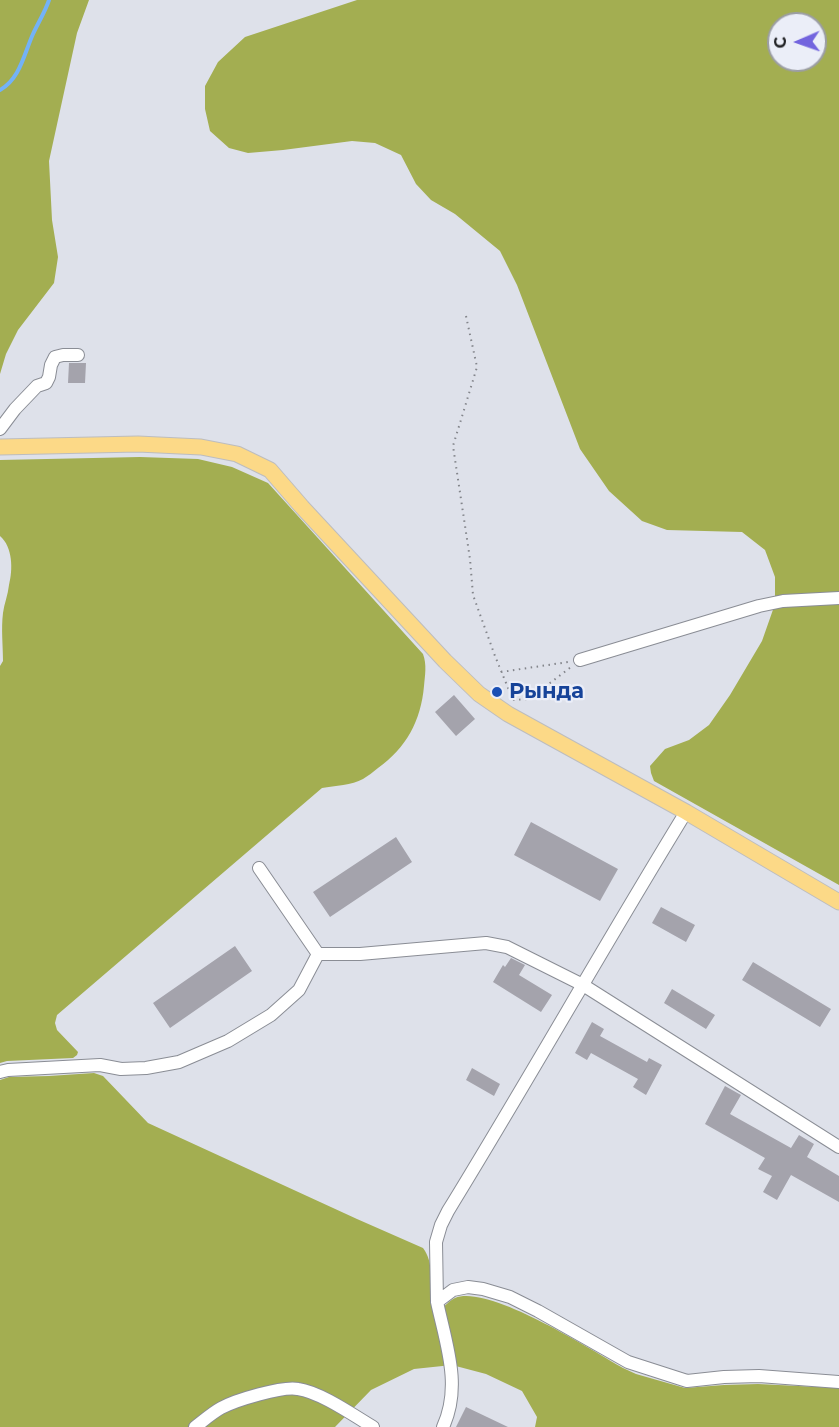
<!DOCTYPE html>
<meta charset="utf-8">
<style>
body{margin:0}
#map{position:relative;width:839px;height:1427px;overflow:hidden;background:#dee1ea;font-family:Montserrat,sans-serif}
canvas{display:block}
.north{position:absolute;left:767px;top:12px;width:60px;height:60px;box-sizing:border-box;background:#ebeef8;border:2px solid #9b9da4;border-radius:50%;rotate:268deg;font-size:16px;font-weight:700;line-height:24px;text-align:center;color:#232427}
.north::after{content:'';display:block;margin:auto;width:21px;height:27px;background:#7264de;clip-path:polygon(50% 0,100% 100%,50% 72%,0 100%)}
</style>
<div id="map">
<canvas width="839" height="1427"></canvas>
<div class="north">С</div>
</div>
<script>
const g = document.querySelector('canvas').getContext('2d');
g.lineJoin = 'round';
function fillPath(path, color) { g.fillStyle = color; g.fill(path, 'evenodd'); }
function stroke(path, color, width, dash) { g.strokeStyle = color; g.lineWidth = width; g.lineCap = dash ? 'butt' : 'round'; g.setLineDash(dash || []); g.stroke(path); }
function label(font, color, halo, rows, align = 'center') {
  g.font = font + ' Montserrat,sans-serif'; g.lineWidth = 4.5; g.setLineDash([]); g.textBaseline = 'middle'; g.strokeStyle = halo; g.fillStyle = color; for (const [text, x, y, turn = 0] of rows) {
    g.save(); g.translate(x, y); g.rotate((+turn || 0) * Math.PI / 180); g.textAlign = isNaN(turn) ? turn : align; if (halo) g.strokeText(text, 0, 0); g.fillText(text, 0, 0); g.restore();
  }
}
fillPath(new Path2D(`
 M0,0H89L77,33L49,161L52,220L58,257L54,283L18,330L6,354L0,374Z
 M357,0H839V885L654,781L651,773L650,766L665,749L689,740L709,725L730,695L762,641L775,604V577L765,550L742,532L667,530L642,521L609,491L580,449L517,285L500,251L455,214L431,200L416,184L401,155L375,143L352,141L283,150L248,153L229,148L210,131L205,109V86L218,62L245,37ZM779,24H815V60H779Z
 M140,457L198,459L232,467L268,483L423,654C427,665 425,675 424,686C421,721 406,748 378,768C373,772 368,776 363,779C352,785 335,786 322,788L57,1015L55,1023L57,1030L78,1052L77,1055L73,1058L7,1061L0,1063V666L3,661C3,645 1,629 3,613C4,604 8,595 9,585C13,570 13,547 0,536V460Z
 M94,1073L103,1076L148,1123L357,1219L423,1248C434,1262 431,1286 431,1303L441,1309C445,1306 450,1300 455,1298C489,1284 591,1350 623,1368L636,1374L685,1388L724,1385L758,1384L839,1388V1427H535L537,1417L522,1391L486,1374L452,1365L414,1369L371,1390L335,1427H0V1080L9,1077L49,1076Z`), '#a3ae51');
stroke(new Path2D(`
 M0,90C20,79 24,54 33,34C38,23 45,12 49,0`), '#73b2f7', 4);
fillPath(new Path2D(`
 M69,363H86L85,383H68Z
 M454,695L475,719L456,736L435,712Z
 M531,822L618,869L600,901L514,855Z
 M396,837L412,862L330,917L313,892Z
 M661,907L695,925L686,942L652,923Z
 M235,946L252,971L170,1028L153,1003Z
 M511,958L525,965L519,975L552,995L541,1012L493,982L503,965L505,967Z
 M753,962L831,1009L820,1027L742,980Z
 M672,989L715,1015L706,1029L664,1003Z
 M592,1022L604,1029L600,1036L647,1062L649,1058L662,1065L646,1095L633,1087L638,1079L591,1053L587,1060L575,1053Z
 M472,1068L500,1084L494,1096L466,1080Z
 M725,1086L741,1095L730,1114L791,1148L799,1135L814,1144L807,1157L839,1176V1202L791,1175L777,1200L763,1192L772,1176L758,1169L765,1158L705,1124Z
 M466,1407L508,1427H456Z`), '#a4a3ac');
const minor = new Path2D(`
 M0,429L15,409L37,386L46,383L49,377L51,365L55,357L63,355H78
 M580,660L759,606L783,601L839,598
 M259,868L318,954H360L486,943L507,947L583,985L839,1147
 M0,1072L8,1070L100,1065L121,1069L146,1068L179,1062L228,1041L271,1015L299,990L318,954
 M437,1302L436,1242L441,1225L448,1211C529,1079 605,944 686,812
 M195,1427C203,1421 212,1413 221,1408C236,1400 282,1386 298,1389C320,1392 353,1415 373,1427
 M443,1427C462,1386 446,1344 437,1302L453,1290L468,1287L483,1289L510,1297L538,1311L628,1362L687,1381L724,1377L759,1376L839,1382`);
const major = new Path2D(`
 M0,447L138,444L201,447L237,454L270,470L302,507L445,661L479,694L508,714L686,812L839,902`);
stroke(minor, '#8a8d95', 14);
stroke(major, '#bdbdbe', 17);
stroke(new Path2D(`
 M466,316L477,367L453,446L470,559L473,595L495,656L513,700
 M501,672L568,662
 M513,700L529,699L571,667`), '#83858b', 2, [1.5, 4.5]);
stroke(minor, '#fff', 12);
stroke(major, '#fcd987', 15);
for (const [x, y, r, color] of [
 [497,692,6,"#1a4fb4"]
]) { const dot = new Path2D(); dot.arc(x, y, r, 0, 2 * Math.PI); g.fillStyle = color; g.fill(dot); stroke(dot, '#ebeef8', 2); }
label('bold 21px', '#164399', '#ebeef8', [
 ["Рында",509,692]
], 'left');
</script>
